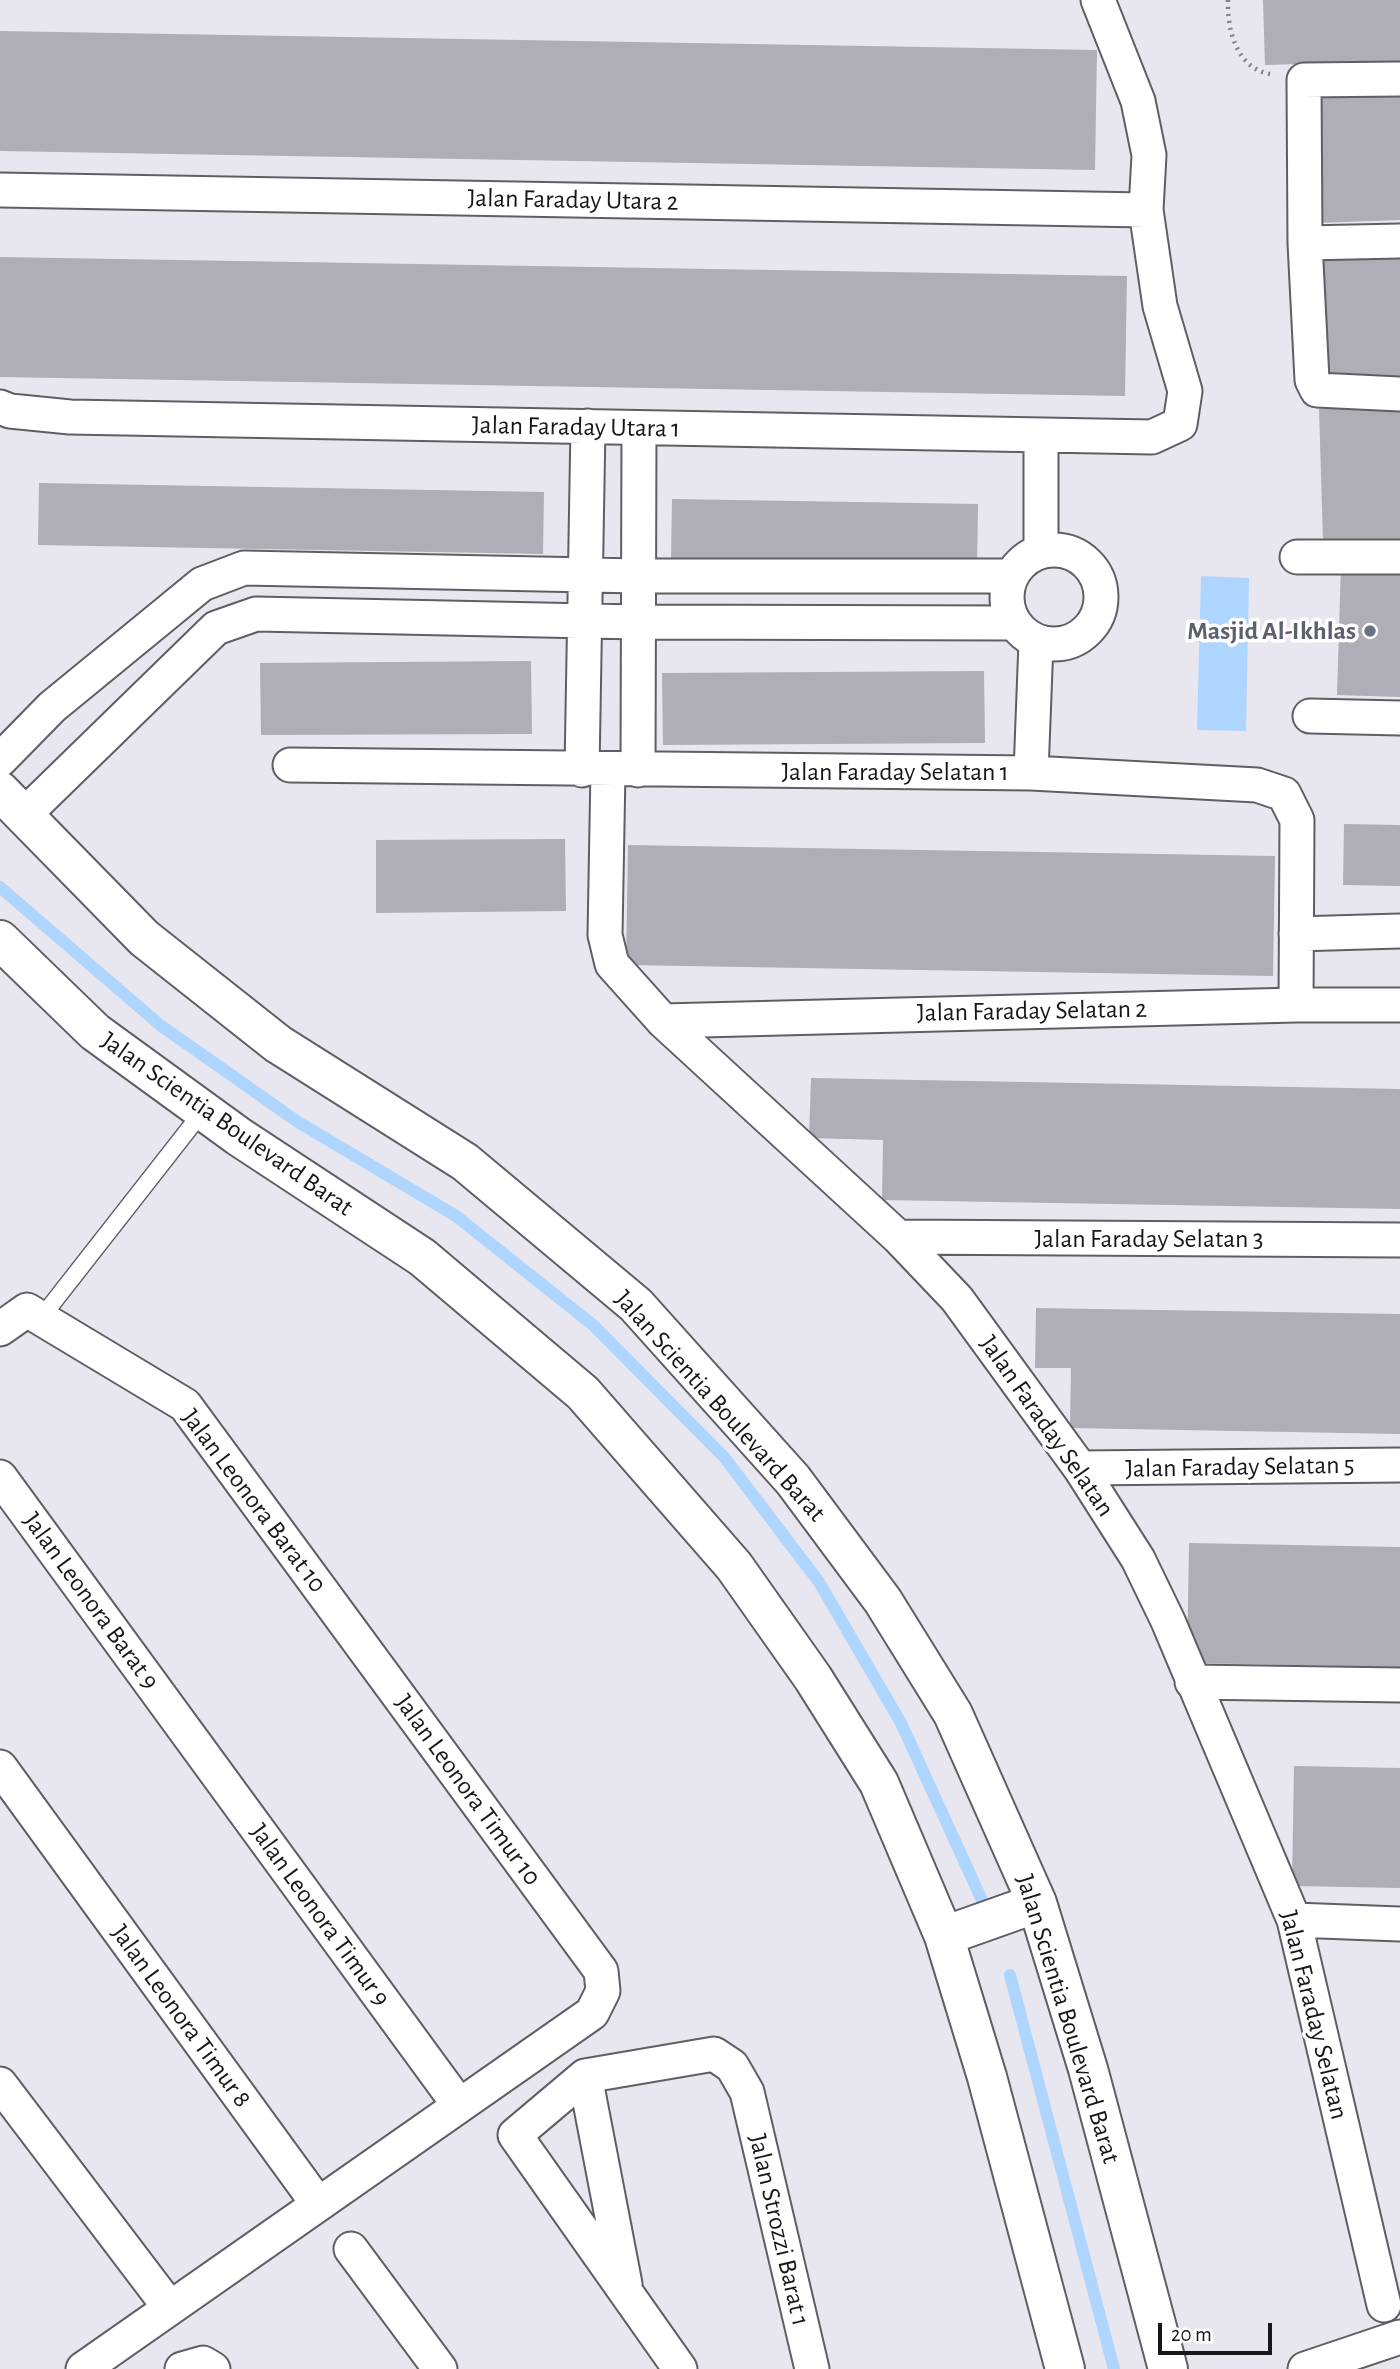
<!DOCTYPE html>
<style>
body{margin:0}
#map{position:relative;width:1400px;height:2369px;overflow:hidden;background:#e8e6ef;font-family:"Alegreya Sans",sans-serif}
canvas{display:block}
.scale{position:absolute;left:1158px;top:2323px;width:114px;height:32px;box-sizing:border-box;border:4px solid #171619;border-top:0;padding-left:9px;font-size:21px;line-height:24px;white-space:nowrap;color:#171619;-webkit-text-stroke:5px #fff;paint-order:stroke}
</style>
<div id="map">
<canvas width="1400" height="2369"></canvas>
<div class="scale">20 m</div>
</div>
<script>
const g = document.querySelector('canvas').getContext('2d');
g.lineJoin = 'round';
function fillPath(path, color) { g.fillStyle = color; g.fill(path, 'evenodd'); }
function stroke(path, color, width, dash) { g.strokeStyle = color; g.lineWidth = width; g.lineCap = dash ? 'butt' : 'round'; g.setLineDash(dash || []); g.stroke(path); }
function label(font, color, halo, rows, align = 'center') {
  g.font = font + ' "Alegreya Sans",sans-serif'; g.lineWidth = 7; g.setLineDash([]); g.textBaseline = 'middle'; g.strokeStyle = halo; g.fillStyle = color; for (const [text, x, y, turn = 0] of rows) {
    g.save(); g.translate(x, y); g.rotate((+turn || 0) * Math.PI / 180); g.textAlign = isNaN(turn) ? turn : align; if (halo) g.strokeText(text, 0, 0); g.fillText(text, 0, 0); g.restore();
  }
}
fillPath(new Path2D(`
 M1201,576L1249,578L1246,731L1197,730Z`), '#aed5fe');
stroke(new Path2D(`
 M0,887L160,1025L298,1122L456,1216L593,1325L724,1457L819,1582L901,1723L981,1898
 M1010,1975L1114,2369`), '#aed5fe', 12);
fillPath(new Path2D(`
 M1263,0H1400V61L1265,65Z
 M0,31L1097,50L1095,170L0,151Z
 M1400,87V220L1317,223L1313,90Z
 M1400,250V383L1318,385L1314,252Z
 M0,257L1127,276L1125,396L0,377Z
 M1400,406V540L1323,542L1319,409Z
 M39,483L544,492L543,554L38,545Z
 M672,499L978,504L977,565L671,560Z
 M1341,564L1400,566V697L1337,695Z
 M531,661L532,734L261,735L260,663Z
 M984,671L985,743L663,745L662,673Z
 M1344,824L1400,825V886L1343,885Z
 M565,839L566,911L376,913V840Z
 M628,845L1275,856L1273,976L626,965Z
 M811,1078L1400,1089V1209L882,1200L883,1140L809,1138Z
 M1036,1308L1400,1314V1434L1070,1428L1071,1368H1035Z
 M1189,1543L1400,1547V1667L1187,1663Z
 M1294,1766L1400,1768V1888L1292,1886Z`), '#afadb5');
const lane = new Path2D(`
 M41,1318L203,1111`);
const street = new Path2D(`
 M1400,79L1304,80L1305,243L1312,380L1317,390L1400,394
 M0,190L1146,210
 M1305,243L1400,241
 M0,407L10,411L70,417L1152,437L1180,424L1185,391L1160,306L1146,210L1149,155L1138,101L1098,0
 M1007 597a47 47 0 1 1 94 0a47 47 0 1 1-94 0Z
 M1041,551V437
 M1297,557H1400
 M1310,716L1400,718
 M0,760L52,707L202,584L244,568L639,576H1011
 M290,765L1031,773L1257,785L1284,794L1297,820L1296,1005
 M582,770L588,426
 M608,770L605,935L612,964L663,1021L898,1237L957,1299L1080,1468L1138,1559L1168,1621L1294,1920L1384,2305
 M638,770L639,429
 M1031,773L1036,642
 M23,816L216,628L256,614L638,622L1014,623
 M1296,934L1400,931
 M663,1021L1296,1005H1400
 M898,1237L1400,1240
 M0,1329L27,1310L185,1405L601,1971L603,1991L592,2013L83,2369
 M1080,1468L1400,1465
 M0,1477L459,2105
 M1192,1682L1400,1685
 M0,1767L318,2204
 M1294,1920L1400,1924
 M585,2076L625,2284
 M0,2084L170,2308
 M351,2249L440,2369
 M182,2369L203,2363L213,2369
 M680,2369L515,2135L585,2076L714,2054L732,2066L747,2092L812,2369
 M1305,2369L1400,2337`);
const secondary = new Path2D(`
 M0,791L144,938L278,1044L465,1162L636,1305L793,1480L883,1601L953,1714L1037,1903L1088,2069L1168,2369
 M0,940L95,1032L238,1136L422,1257L583,1393L734,1566L813,1678L879,1783L944,1936L987,2077L1065,2369
 M944,1936L1037,1903`);
stroke(lane, '#5f5e65', 19);
stroke(street, '#5f5e65', 37);
stroke(secondary, '#5f5e65', 42);
stroke(new Path2D(`
 M1228,0C1227,29 1236,68 1270,74`), '#838288', 4.5, [2, 5]);
stroke(lane, '#fff', 16);
stroke(street, '#fff', 33);
stroke(secondary, '#fff', 38);
for (const [x, y, r, color] of [
 [1370,631,7,"#6b7280"]
]) { const dot = new Path2D(); dot.arc(x, y, r, 0, 2 * Math.PI); g.fillStyle = color; g.fill(dot); stroke(dot, '#fff', 2.5); }
label('26px', '#171619', '#fff', [
 ["Jalan Faraday Utara 2",573,200,1],
 ["Jalan Faraday Utara 1",576,427,1],
 ["Jalan Faraday Selatan 1",895,772],
 ["Jalan Faraday Selatan 2",1032,1011,-1],
 ["Jalan Scientia Boulevard Barat",227,1124,35],
 ["Jalan Faraday Selatan 3",1149,1239],
 ["Jalan Scientia Boulevard Barat",720,1406,48],
 ["Jalan Faraday Selatan",1047,1426,55],
 ["Jalan Faraday Selatan 5",1240,1467,-1],
 ["Jalan Leonora Barat 10",254,1501,53],
 ["Jalan Leonora Barat 9",91,1601,54],
 ["Jalan Leonora Timur 10",468,1790,54],
 ["Jalan Leonora Timur 9",320,1915,54],
 ["Jalan Faraday Selatan",1314,2015,76],
 ["Jalan Leonora Timur 8",181,2016,54],
 ["Jalan Scientia Boulevard Barat",1068,2019,73],
 ["Jalan Strozzi Barat 1",779,2230,77]
]);
label('bold 26px', '#5b616d', '#fff', [
 ["Masjid Al-Ikhlas",1356,631]
], 'right');
</script>
